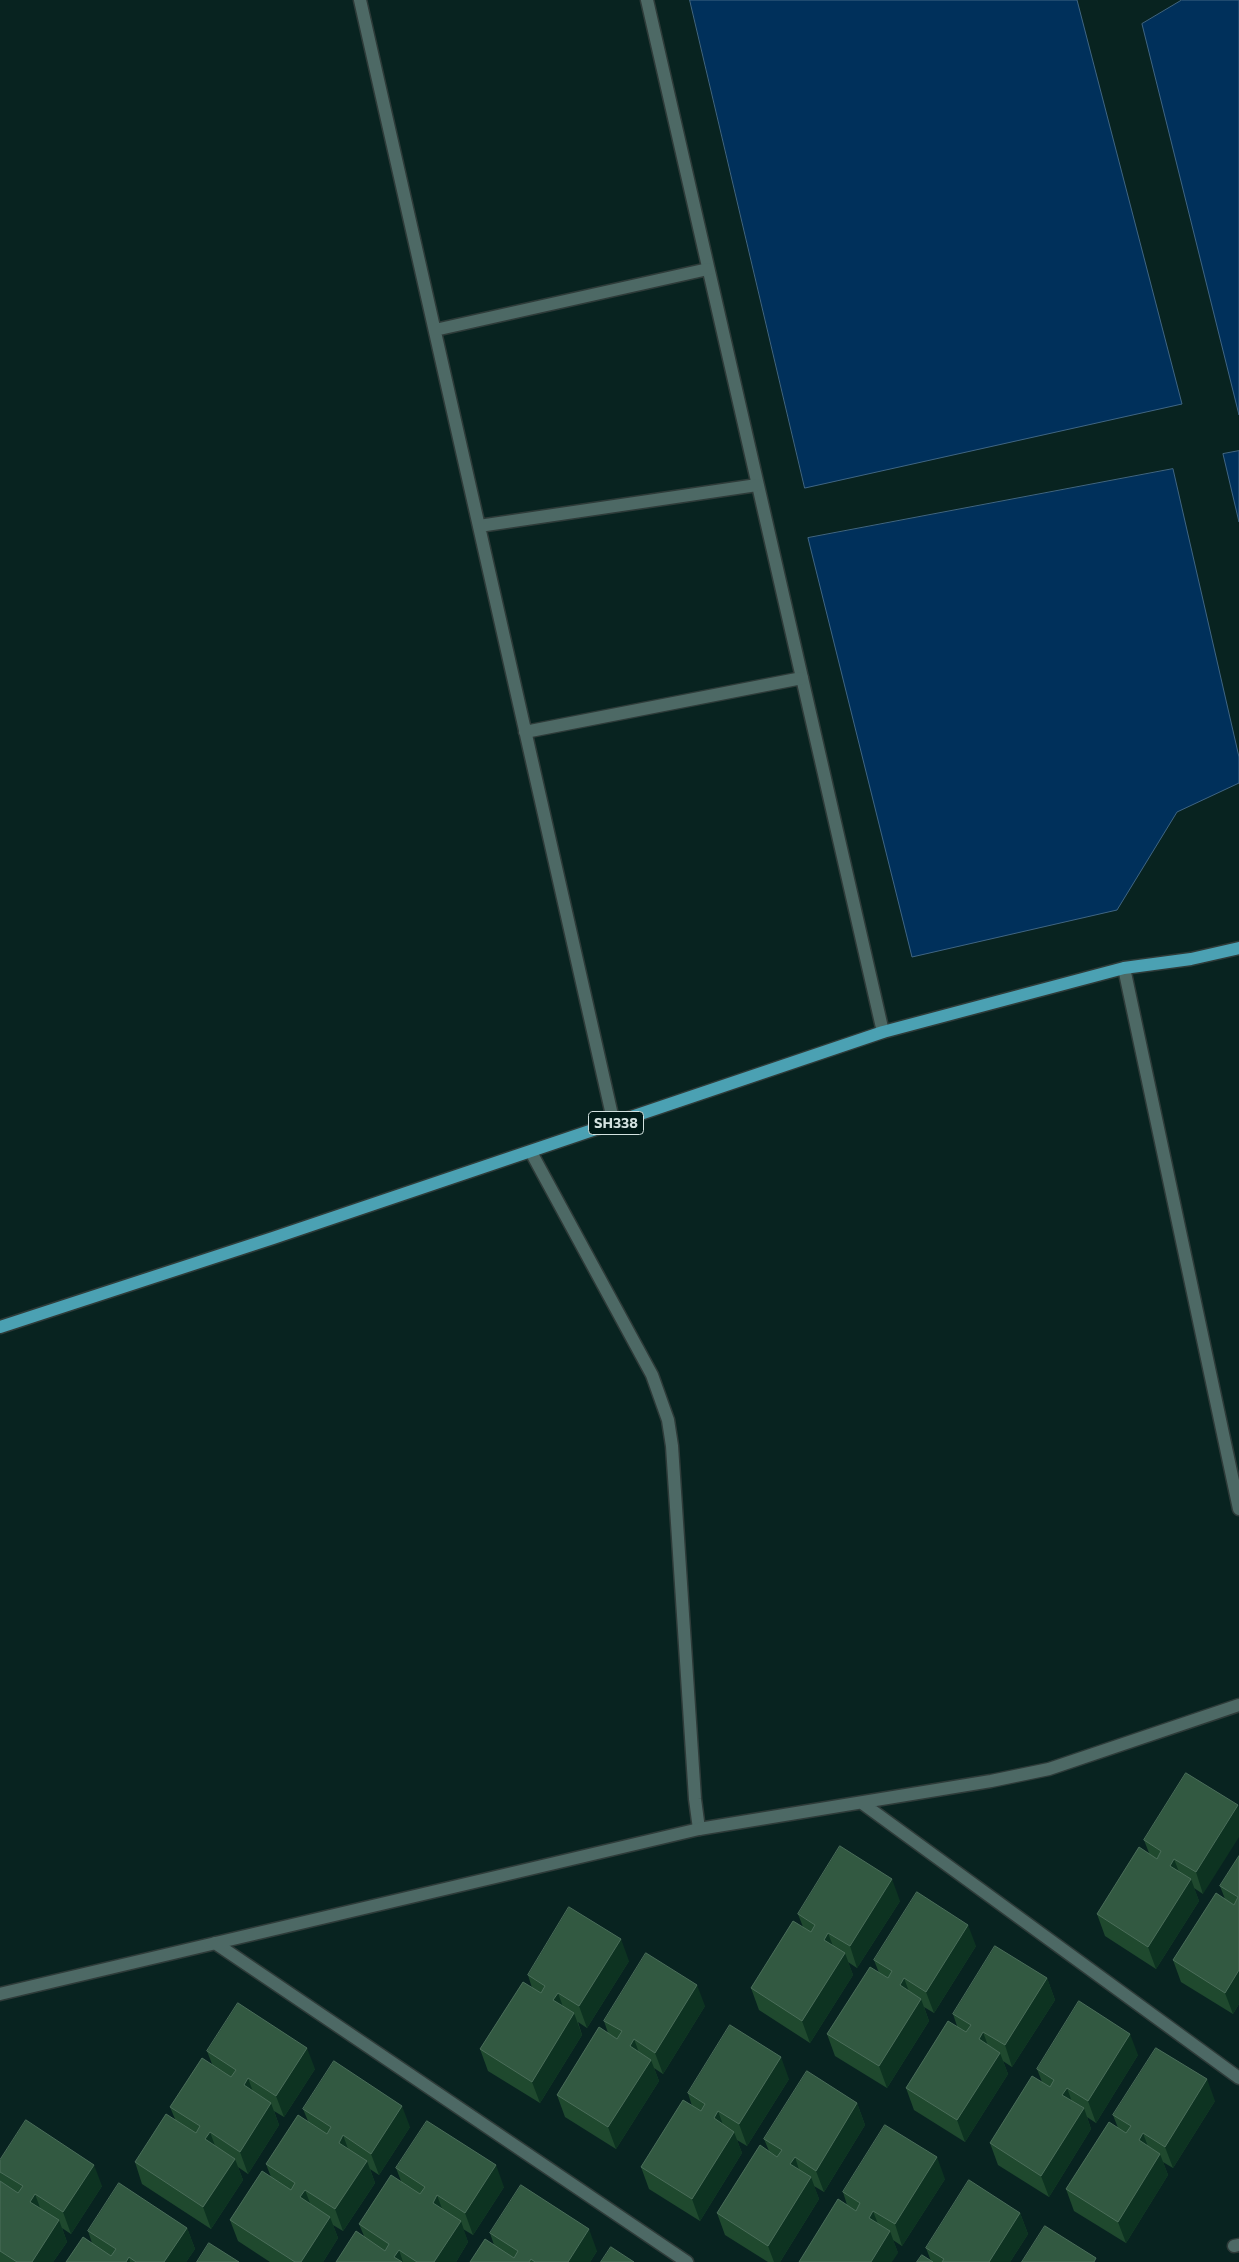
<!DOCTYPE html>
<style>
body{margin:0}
canvas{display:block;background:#082320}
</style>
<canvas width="1239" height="2262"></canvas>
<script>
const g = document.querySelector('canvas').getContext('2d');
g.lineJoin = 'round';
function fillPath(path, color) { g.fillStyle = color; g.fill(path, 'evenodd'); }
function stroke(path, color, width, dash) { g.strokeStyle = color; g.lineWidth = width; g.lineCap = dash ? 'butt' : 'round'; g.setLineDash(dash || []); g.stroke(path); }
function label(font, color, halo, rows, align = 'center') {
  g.font = font + ' Commissioner,sans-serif'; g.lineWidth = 4; g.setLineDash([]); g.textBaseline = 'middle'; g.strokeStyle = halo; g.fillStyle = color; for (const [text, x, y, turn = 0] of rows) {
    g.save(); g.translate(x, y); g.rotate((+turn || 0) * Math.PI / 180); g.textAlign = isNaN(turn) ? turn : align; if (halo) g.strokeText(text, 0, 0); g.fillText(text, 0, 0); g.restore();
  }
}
const water = new Path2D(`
 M690,0H1077L1182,404L805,488Z
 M1182,0H1239V415L1142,24Z
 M1239,451V522L1223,454Z
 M1173,469L1239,757V783L1177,812L1117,910L912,957L808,538Z`);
fillPath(water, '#00305b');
stroke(water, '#3f6583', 1);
const lane = new Path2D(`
 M647,0L883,1032
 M531,1152L652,1375L668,1420L672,1446L695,1799L699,1829`);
const street = new Path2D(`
 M360,0L614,1124
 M435,330L708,269
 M479,526L757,485
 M525,732L802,678
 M1124,968L1239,1509
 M862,1803L1239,2078
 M215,1943L687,2262
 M0,1994L699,1829L991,1781L1049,1769L1239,1705
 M1234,2246L1239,2245`);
const primary = new Path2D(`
 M0,1327L273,1238L883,1032L1124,968L1191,959L1239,948`);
stroke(lane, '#2e3b39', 15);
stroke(street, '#2e3b39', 15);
stroke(primary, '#2e3b39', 15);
stroke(lane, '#4d6965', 12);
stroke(street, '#4d6965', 12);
stroke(primary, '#4ba1b3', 12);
fillPath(new Path2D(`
 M1186,1773L1203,1894L1194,1888L1199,1901L1156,1969L1105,1936L1097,1914L1149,1853L1144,1840Z
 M1239,1856V2004L1233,2014L1181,1982L1173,1960L1225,1899L1220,1886Z
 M900,1901L857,1968L848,1962L853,1975L810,2043L759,2010L751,1988L803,1927L798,1914Z
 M976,1946L934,2013L924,2007L929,2021L887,2088L835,2056L827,2034L879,1973L874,1960Z
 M629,1961L587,2028L578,2022L582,2035L540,2103L488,2071L480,2049L532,1988L528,1975Z
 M1047,1978L1055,2000L1012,2067L1003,2061L1008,2074L965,2142L914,2110L906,2088L957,2026L953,2014Z
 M705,2006L663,2074L654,2068L659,2081L616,2149L565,2117L557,2095L608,2033L604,2021Z
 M207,2051L315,2069L284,2117L274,2111L279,2125L248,2174L238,2167L243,2180L211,2229L142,2184L135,2162L175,2119L170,2107L212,2064Z
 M1138,2055L1096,2123L1087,2117L1091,2129L1049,2197L998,2165L990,2143L1042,2082L1037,2069Z
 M789,2079L747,2146L737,2140L742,2153L700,2221L649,2189L641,2167L692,2106L688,2093Z
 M1215,2101L1173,2168L1163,2162L1168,2175L1126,2243L1074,2211L1066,2189L1118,2128L1113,2115Z
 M857,2103L865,2125L824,2192L814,2186L819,2199L780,2262H768L725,2235L717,2213L769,2151L764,2139Z
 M303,2109L410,2127L379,2175L370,2169L375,2183L343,2231L333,2225L338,2238L323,2262H270L238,2241L230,2220L271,2177L266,2164L308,2121Z
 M0,2160L102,2186L71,2234L62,2228L67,2242L53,2262H0Z
 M396,2168L504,2187L473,2235L463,2229L468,2242L456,2262H336L364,2236L359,2224L401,2181Z
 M945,2179L902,2246L893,2240L898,2253L847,2205L843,2192Z
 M1020,2213L1028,2234L1010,2262H917L931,2261L926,2248Z
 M187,2228L195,2249L186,2262H66L92,2243L88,2231Z
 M490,2233L597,2251L590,2262H470L494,2245Z`), '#1f492e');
fillPath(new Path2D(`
 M1238,1805L1239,1809V1837L1203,1894L1196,1872Z
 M1174,1859L1182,1880L1170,1866Z
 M892,1879L900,1901L857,1968L850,1946Z
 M1191,1879L1199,1901L1156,1969L1148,1947Z
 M968,1925L976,1946L934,2013L926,1992Z
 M828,1933L836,1954L824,1940Z
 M621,1939L629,1961L587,2028L579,2006Z
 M845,1953L853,1975L810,2043L802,2021Z
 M1239,1970V2004L1233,2014L1225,1993Z
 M904,1978L912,2000L900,1985Z
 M1047,1978L1055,2000L1012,2067L1005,2045Z
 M697,1985L705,2006L663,2074L655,2053Z
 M558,1993L566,2015L553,2000Z
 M921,1999L929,2021L887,2088L879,2066Z
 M574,2013L582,2035L540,2103L532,2082Z
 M983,2032L991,2054L979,2039Z
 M1130,2034L1138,2055L1096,2123L1088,2101Z
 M634,2039L642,2061L630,2046Z
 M307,2048L315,2069L284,2117L276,2096Z
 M1000,2053L1008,2074L965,2142L957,2120Z
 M781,2057L789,2079L747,2146L739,2124Z
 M651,2060L659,2081L616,2149L608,2127Z
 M248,2078L256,2100L244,2085Z
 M1207,2079L1215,2101L1173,2168L1165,2147Z
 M1067,2088L1075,2110L1062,2095Z
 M271,2103L279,2125L248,2174L240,2152Z
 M857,2103L865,2125L824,2192L816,2171Z
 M402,2106L410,2127L379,2175L371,2154Z
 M1084,2108L1091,2129L1049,2197L1041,2176Z
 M718,2111L726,2133L714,2118Z
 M210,2132L218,2154L205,2139Z
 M734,2132L742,2153L700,2221L692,2199Z
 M1143,2133L1151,2155L1139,2140Z
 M343,2135L351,2157L339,2143Z
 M1160,2154L1168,2175L1126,2243L1118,2222Z
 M795,2157L802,2179L790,2164Z
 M937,2157L945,2179L902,2246L895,2224Z
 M235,2159L243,2180L211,2229L203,2207Z
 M367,2161L375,2183L343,2231L335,2209Z
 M94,2165L102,2186L71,2234L63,2212Z
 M496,2165L504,2187L473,2235L465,2213Z
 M811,2177L819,2199L780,2262H774L768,2246Z
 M305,2190L313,2211L300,2197Z
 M35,2194L43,2216L30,2202Z
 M437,2195L445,2217L433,2203Z
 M873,2211L881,2232L869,2218Z
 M1020,2213L1028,2234L1010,2262H989Z
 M330,2217L338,2238L323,2262H301Z
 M59,2220L67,2242L53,2262H32Z
 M461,2221L468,2242L456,2262H434Z
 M187,2228L195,2249L186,2262H164Z
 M589,2229L597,2251L590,2262H568Z
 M890,2231L898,2253L892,2262H871Z
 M399,2250L403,2262L394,2257Z
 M129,2257L130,2262H126Z`), '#0d3321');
const building = new Path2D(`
 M1186,1773L1238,1805L1196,1872L1174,1859L1170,1866L1191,1879L1148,1947L1097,1914L1139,1847L1157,1859L1161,1851L1144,1840Z
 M840,1846L892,1879L850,1946L828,1933L824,1940L845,1953L802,2021L751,1988L793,1921L811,1932L815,1925L798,1914Z
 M1239,1856V1970L1225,1993L1173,1960L1216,1893L1234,1905L1238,1897L1220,1886Z
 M917,1892L968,1925L926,1992L904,1978L900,1985L921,1999L879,2066L827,2034L870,1967L888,1978L892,1971L874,1960Z
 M569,1907L621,1939L579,2006L558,1993L553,2000L574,2013L532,2082L480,2049L523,1982L541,1993L545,1986L528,1975Z
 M995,1946L1047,1978L1005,2045L983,2032L979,2039L1000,2053L957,2120L906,2088L948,2021L966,2032L971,2025L953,2014Z
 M646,1953L697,1985L655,2053L634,2039L630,2046L651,2060L608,2127L557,2095L599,2027L617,2039L622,2031L604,2021Z
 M1079,2001L1130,2034L1088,2101L1067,2088L1062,2095L1084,2108L1041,2176L990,2143L1032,2076L1050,2087L1054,2080L1037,2069Z
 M238,2003L307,2048L276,2096L248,2078L244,2085L271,2103L240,2152L210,2132L205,2139L235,2159L203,2207L135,2162L166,2114L196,2133L200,2126L170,2107L202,2058L231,2077L236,2070L207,2051Z
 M730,2025L781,2057L739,2124L718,2111L714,2118L734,2132L692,2199L641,2167L683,2100L701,2111L705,2104L688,2093Z
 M1156,2048L1207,2079L1165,2147L1143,2133L1139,2140L1160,2154L1118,2222L1066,2189L1109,2122L1126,2133L1131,2126L1113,2115Z
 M334,2061L402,2106L371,2154L343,2135L339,2143L367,2161L335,2209L305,2190L300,2197L330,2217L301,2262H295L230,2220L262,2171L291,2190L295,2183L266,2164L298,2115L327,2134L331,2127L303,2109Z
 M807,2071L857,2103L816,2171L795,2157L790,2164L811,2177L768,2246L717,2213L760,2145L777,2157L782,2150L764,2139Z
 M26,2120L94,2165L63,2212L35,2194L30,2202L59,2220L32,2262H17L0,2251V2181L18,2193L23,2186L0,2172V2160Z
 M427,2121L496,2165L465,2213L437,2195L433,2203L461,2221L434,2262H417L399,2250L394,2257L402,2262H336L356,2231L385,2251L389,2244L359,2224L391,2175L420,2194L425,2187L396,2168Z
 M885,2125L937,2157L895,2224L873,2211L869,2218L890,2231L871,2262H799L838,2199L856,2211L860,2203L843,2192Z
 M969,2180L1020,2213L989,2262H942L944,2259L926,2248Z
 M119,2183L187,2228L164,2262H136L129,2257L126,2262H66L83,2237L111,2256L116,2249L88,2231Z
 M521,2185L589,2229L568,2262H535L531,2259L529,2262H470L485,2239L514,2258L518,2251L490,2233Z
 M1045,2226L1096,2258L1094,2262H1022Z
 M209,2243L239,2262H197Z
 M611,2247L634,2262H601Z
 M922,2255L933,2262H917Z`);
fillPath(building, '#325941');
stroke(building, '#4b6e5a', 1);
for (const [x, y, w] of [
 [616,1123,55]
]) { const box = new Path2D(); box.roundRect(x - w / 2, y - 11.5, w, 23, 4); g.fillStyle = '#001a17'; g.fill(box); stroke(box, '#d3e2e0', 1); }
label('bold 14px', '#d3e2e0', null, [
 ["SH338",616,1123]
]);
</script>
